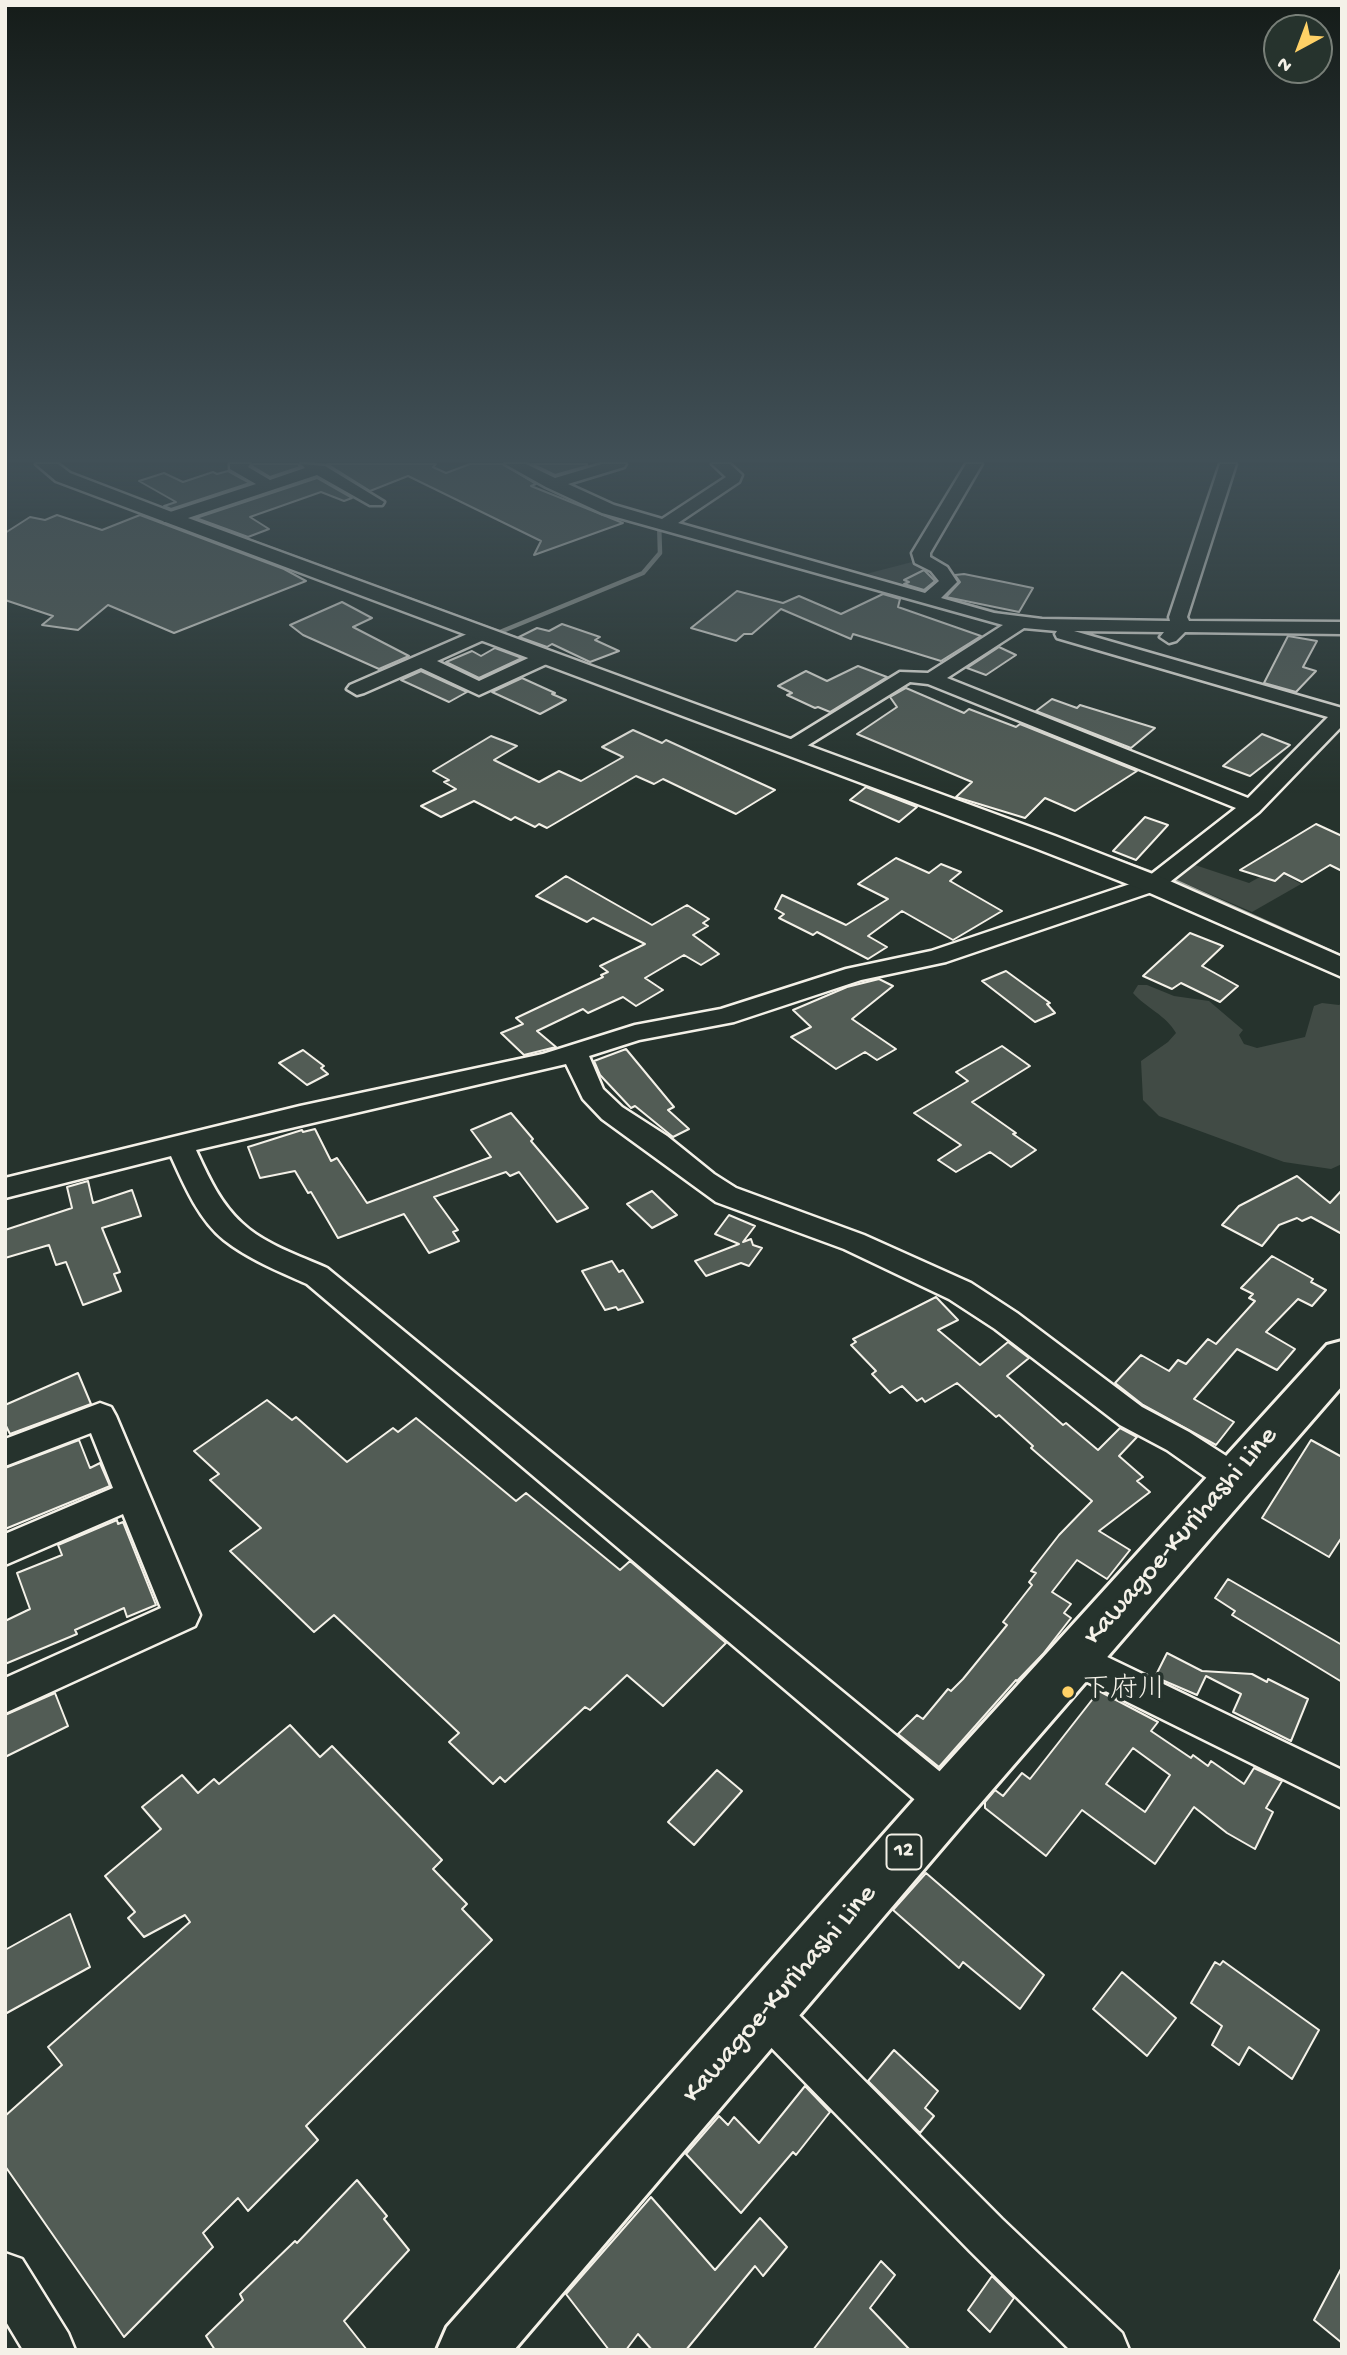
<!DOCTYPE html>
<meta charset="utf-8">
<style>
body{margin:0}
#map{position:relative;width:1347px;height:2355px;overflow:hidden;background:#26332d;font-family:"Gochi Hand",sans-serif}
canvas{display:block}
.frame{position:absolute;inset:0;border:7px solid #f4f1e8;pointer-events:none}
.north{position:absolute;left:1263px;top:14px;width:70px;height:70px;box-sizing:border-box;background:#26332d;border:2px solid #787f78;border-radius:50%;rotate:221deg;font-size:19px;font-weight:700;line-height:28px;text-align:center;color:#f4f1e8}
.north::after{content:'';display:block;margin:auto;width:24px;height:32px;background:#ffd166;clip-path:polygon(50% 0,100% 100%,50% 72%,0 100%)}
</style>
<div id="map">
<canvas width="1347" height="2355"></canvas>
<div class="frame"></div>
<div class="north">N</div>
</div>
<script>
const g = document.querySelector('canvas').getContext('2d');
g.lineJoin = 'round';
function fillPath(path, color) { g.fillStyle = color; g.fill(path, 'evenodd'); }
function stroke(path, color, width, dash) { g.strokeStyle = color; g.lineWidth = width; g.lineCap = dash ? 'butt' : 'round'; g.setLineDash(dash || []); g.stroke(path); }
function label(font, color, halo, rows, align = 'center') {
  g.font = font + ' "Gochi Hand","Klee One",sans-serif'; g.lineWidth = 7; g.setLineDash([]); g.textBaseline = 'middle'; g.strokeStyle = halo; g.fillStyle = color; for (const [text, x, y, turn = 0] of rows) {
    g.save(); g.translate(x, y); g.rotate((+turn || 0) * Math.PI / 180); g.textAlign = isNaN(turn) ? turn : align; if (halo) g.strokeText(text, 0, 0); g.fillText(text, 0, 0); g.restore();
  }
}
fillPath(new Path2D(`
 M916,561L943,579L927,594L862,575Z
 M1195,865L1249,883L1274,869L1301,884L1252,912L1175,879L1191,866Z
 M1138,985H1147L1174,996L1209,1001L1243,1030L1239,1035L1244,1044L1257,1048L1305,1037L1314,1006L1322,1003L1339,1005L1342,1003V1164L1331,1169L1284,1162L1159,1116L1143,1100L1141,1061L1168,1042L1176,1033C1166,1015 1146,1008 1133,993Z`), '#414b45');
stroke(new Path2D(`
 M147,503L553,652
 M952,601L1008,616
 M500,632L643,573L660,553L659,521`), '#9fa39b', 4.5);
stroke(new Path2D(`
 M1116,860L1176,882L1342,957`), '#9fa39b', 5);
const building = new Path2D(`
 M253,464H298L300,467L270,477L252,466Z
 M327,464H436L433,467L446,473L470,464H503L536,484L531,486L623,523L534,555L541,541L408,476L370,491Z
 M532,464H587V466L555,475Z
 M228,471L250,483L171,509L164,506L176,502L139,481L164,473L183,482L213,472L217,474Z
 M317,478L352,498L344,501L321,492L250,517L269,529L248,537L196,518Z
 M57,515L102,530L140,515L284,569L306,581L174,633L108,605L78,630L42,625L53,616L5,600V533L30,517L45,520Z
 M924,570L935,581L924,590L904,584L909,582L904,580Z
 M964,574L1004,582L1033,588L1019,612L946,597L960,582L955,575Z
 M737,591L783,603L799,596L841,614L883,594L900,599L898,607L981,636L941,661L853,634L851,639L781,609L752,634H744L736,641L691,628Z
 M342,602L372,618L353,627L409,656L379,669L303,635L290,625Z
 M562,624L600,637L595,640L619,651L590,662L552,644L547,647L519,637L537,628L549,631Z
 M1288,636L1317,641L1303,667L1316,671L1296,692L1264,683Z
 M999,647L1016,655L986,675L967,668Z
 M495,648L522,658L479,678L446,662L472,651L481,656Z
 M858,666L887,677L830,712L818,707L815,708L787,695L792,693L778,686L806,671L827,681Z
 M421,671L467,692L449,702L401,680Z
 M522,678L555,693L552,694L566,700L540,714L492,692Z
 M906,688L964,713L969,709L1016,727L1020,724L1137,771L1075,811L1045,798L1025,818L956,797L972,782L857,734L897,707L890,697Z
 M1052,699L1077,708L1080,705L1155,728L1131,748L1036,711Z
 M633,730L662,743L666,740L775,790L736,814L663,779L654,784L636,776L547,828L539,824L535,827L515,817L511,820L474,801L441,817L421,806L456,789L444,782L449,780L433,771L491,736L517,746L494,760L539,782L559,771L581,781L623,757L602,747Z
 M1262,734L1290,745L1250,776L1223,766Z
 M866,787L917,807L899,822L850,800Z
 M1145,817L1168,825L1136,860L1113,851Z
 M1316,824L1342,836V871L1330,865L1302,882L1284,873L1275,881L1240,870Z
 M896,858L929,873L941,864L961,872L950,881L1002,911L953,940L902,911L868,936L887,947L868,959L817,932L813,935L779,918L784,914L775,909L782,895L846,925L888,899L858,884Z
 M566,876L652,925L687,905L709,919L703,923L708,926L693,935L719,954L701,965L684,955L645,978L663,990L636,1006L623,997L588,1013L583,1009L537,1031L556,1047L524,1055L501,1033L523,1024L516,1018L603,977L601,975L608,972L600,966L645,944L593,918L587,922L536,896Z
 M1190,933L1223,946L1202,966L1238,986L1220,1002L1181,983L1172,989L1143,976Z
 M1006,971L1050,1003L1047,1004L1055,1013L1035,1022L982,981Z
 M879,979L893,986L852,1019L896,1049L877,1060L865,1052L836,1069L791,1037L811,1027L793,1010L847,987Z
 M1002,1046L1030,1066L972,1102L1016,1133L1013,1134L1036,1150L1011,1167L990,1152L956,1172L938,1160L961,1145L914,1113L968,1081L956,1072Z
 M626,1049L674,1107L668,1110L689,1129L673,1137L635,1106L631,1108L600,1075L594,1061Z
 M303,1050L324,1066L321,1068L328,1074L307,1085L279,1063Z
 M511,1113L533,1139L531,1141L588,1208L557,1222L519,1172L510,1176L506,1172L434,1197L458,1230L453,1232L459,1241L429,1253L404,1214L338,1238L311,1192L308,1193L295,1171L260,1178L248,1147L302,1130L303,1132L315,1129L331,1161L337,1158L367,1203L491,1157L471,1130Z
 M1297,1176L1330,1203L1342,1190V1234L1311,1217L1302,1221L1297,1218L1279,1225L1262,1246L1222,1225L1239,1206Z
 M88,1181L93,1203L132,1190L141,1216L102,1228L120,1272L114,1274L121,1291L83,1305L66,1262L56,1265L49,1245L5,1258V1230L72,1208L67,1187Z
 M652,1191L677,1215L652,1228L627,1204Z
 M729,1215L755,1226L743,1242L751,1239L753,1245L762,1248L749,1266L741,1263L706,1276L695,1261L739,1244L715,1234Z
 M1272,1256L1313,1279L1311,1282L1326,1290L1312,1306L1298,1299L1266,1332L1295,1349L1277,1370L1237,1349L1194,1399L1234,1422L1216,1445L1143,1405L1115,1383L1141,1355L1169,1371L1178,1360L1186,1364L1208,1339L1216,1344L1255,1301L1249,1298L1253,1294L1241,1288Z
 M612,1261L619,1272L623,1270L643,1302L618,1310L616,1307L605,1310L582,1271Z
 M936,1297L958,1320L938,1330L980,1365L1008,1342L1029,1358L1007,1376L1063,1425L1066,1423L1098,1450L1120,1428L1137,1437L1119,1456L1143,1477L1137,1481L1150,1492L1099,1531L1130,1550L1107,1579L1077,1560L1052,1592L1071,1604L1064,1613L1071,1618L1043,1654L1017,1681L1016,1680L939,1767L898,1734L917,1715L923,1719L948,1689L951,1691L963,1679L1007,1625L1003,1622L1032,1585L1029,1582L1036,1573L1031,1571L1059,1535L1092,1501L1031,1448L1033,1446L999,1415L996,1417L957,1383L925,1402L922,1398L917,1401L902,1386L890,1393L872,1374L876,1371L851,1345L856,1342L853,1339Z
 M78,1373L91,1404L10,1434L5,1424V1405Z
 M267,1400L292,1420L296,1417L347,1462L393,1428L398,1432L416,1418L516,1501L526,1493L620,1570L630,1561L726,1643L663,1706L627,1675L590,1710L585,1707L505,1782L500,1777L493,1784L449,1742L459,1733L334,1615L314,1632L230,1551L261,1528L210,1480L219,1474L194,1451Z
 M79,1440L90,1468L100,1463L110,1486L5,1529V1468Z
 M1311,1440L1342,1457V1537L1329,1557L1262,1518Z
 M117,1520L118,1524L123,1522L156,1605L127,1617L124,1608L75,1630L77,1634L5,1664V1621L30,1609L17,1573L62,1555L58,1545Z
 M1228,1579L1342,1645V1682L1232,1615L1235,1611L1215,1598Z
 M1167,1653L1202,1671L1252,1674L1267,1682L1268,1679L1308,1699L1291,1741L1233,1712L1241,1694L1206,1676L1197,1695L1155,1677Z
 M1099,1691L1158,1722L1151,1731L1191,1758L1193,1755L1208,1766L1211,1761L1244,1784L1254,1768L1282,1781L1266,1808L1273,1812L1255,1849L1227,1833L1194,1807L1155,1864L1082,1810L1046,1856L985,1808V1802L995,1790L1003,1796L1022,1773L1030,1779ZM1133,1748L1170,1775L1145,1812L1106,1784Z
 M55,1693L68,1726L5,1757V1715Z
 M290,1725L320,1757L332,1746L442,1860L433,1869L467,1904L462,1909L492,1940L306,2126L318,2140L248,2211L238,2198L203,2233L213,2247L124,2337L5,2166V2116L62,2065L48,2047L190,1922L185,1915L144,1937L128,1918L135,1912L105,1876L161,1829L142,1807L182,1775L198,1793L214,1779L219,1784Z
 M717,1770L742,1791L694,1845L668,1822Z
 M926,1873L1044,1975L1020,2009L963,1962L959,1968L893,1910Z
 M70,1914L90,1967L5,2014V1950Z
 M1223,1961L1319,2030L1292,2079L1249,2047L1239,2065L1212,2045L1222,2026L1191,2003L1215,1962L1220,1965Z
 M1122,1972L1176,2018L1147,2056L1093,2009Z
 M894,2050L938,2091L925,2108L934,2116L920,2133L868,2081Z
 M805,2086L830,2112L796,2155L793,2152L741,2213L686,2154L719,2116L728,2125L734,2117L759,2143Z
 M357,2180L387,2216L384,2219L409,2250L344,2321L367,2350H215L206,2336L243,2300L240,2294L295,2241L297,2243Z
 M651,2197L715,2270L760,2218L787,2247L763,2276L755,2266L686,2350H652L638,2334L626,2350H609L566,2294Z
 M881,2261L895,2275L870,2308L910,2350H813Z
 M1342,2267V2343L1314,2320Z
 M992,2276L1014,2298L990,2332L968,2310Z`);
fillPath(building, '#525c55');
stroke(building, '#f4f1e8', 2);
const minor = new Path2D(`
 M230,464H250L248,467L270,480L305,468L301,464L325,466L384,502L382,505H370L317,475L176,522H164L162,518L164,514L256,484L230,469Z
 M505,464H526L555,478L602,464H626L624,467L568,484L614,505L662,519L726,477L712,464H730L742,475L739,482L678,523L925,593L939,581L931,571L915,563L912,553L966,464H982L930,553V557L947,567L957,582L941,598L994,613L1042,619L1170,621L1169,617L1220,464H1236L1187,617L1189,621L1342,622V634L1185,632L1176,641L1169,643L1160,637L1164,632L1074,631L1342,708V726L1259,812L1161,889L946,962L861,980L734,1022L639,1040L589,1056L603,1089L622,1107L667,1136L714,1174L736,1188L864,1235L971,1283L1017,1313L1142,1407L1189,1432L1245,1468L1250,1478L1245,1488L1233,1492L1221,1488L1167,1450L1120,1425L995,1329L949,1299L844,1249L716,1202L602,1119L583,1099L566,1064L196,1150C208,1176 220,1203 242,1223C264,1244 300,1256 327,1268L961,1789L966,1802L961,1815L947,1821L933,1815L307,1284C278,1271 248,1259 224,1240C199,1220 184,1185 171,1156L5,1198V1178L300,1106L543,1054L635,1025L721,1009L846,969L931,951L1145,879L1236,808L928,684L910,682L797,752H783L780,748L783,744L900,672L928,673L1003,625L602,513L546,487ZM1024,628L1057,631L1055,634L1057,638L1328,717L1248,798L947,678Z
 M481,628L488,630L490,634L488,638L437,661L479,681L537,654L544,652L554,658L551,662L479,695L421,668L364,693L357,695L347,689L350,685Z
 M100,1403L111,1407L116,1416L200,1615L195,1626L5,1713V1678L161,1608L123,1514L5,1565V1534L113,1488L91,1433L5,1466V1439Z
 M1076,1642L1342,1770V1808L1063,1670L1058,1658L1063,1646Z
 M766,1991L781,1997L1002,2219L1122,2333L1129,2350H1070L970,2251L751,2027L745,2012L751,1997Z
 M5,2253L22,2259L68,2333L75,2350H23L5,2320Z`);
const tertiary = new Path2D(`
 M36,464H58L70,473L177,514L1055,836L1163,878L1342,957V977L1143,890L1035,848L56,481Z`);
const primary = new Path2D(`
 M1342,1341V1386L966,1820L514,2350H437L447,2327L928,1784L1327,1345Z`);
stroke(minor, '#f4f1e8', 5);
stroke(tertiary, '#f4f1e8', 5);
stroke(primary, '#f4f1e8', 6);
fillPath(minor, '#26332d');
fillPath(tertiary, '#26332d');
fillPath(primary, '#26332d');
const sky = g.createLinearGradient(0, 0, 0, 794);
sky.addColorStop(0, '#151c19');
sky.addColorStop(0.58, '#415057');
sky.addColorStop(1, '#41505700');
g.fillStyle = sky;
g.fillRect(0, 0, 1347, 794);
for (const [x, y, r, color] of [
 [1068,1692,7,"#ffd166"]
]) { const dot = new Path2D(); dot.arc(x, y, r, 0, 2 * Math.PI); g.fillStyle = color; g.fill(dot); stroke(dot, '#26332d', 2.5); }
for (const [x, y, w] of [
 [904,1852,35]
]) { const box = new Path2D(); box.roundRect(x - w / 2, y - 17.5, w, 35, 5); g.fillStyle = '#26332d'; g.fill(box); stroke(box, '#f4f1e8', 2); }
label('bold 21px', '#f4f1e8', null, [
 ["12",904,1852]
]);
label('28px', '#f4f1e8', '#26332d', [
 ["Kawagoe-Kurihashi Line",1182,1537,-49],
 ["Kawagoe-Kurihashi Line",781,1995,-49]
]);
label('28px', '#f4f1e8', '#26332d', [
 ["下府川",1082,1692]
], 'left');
</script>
